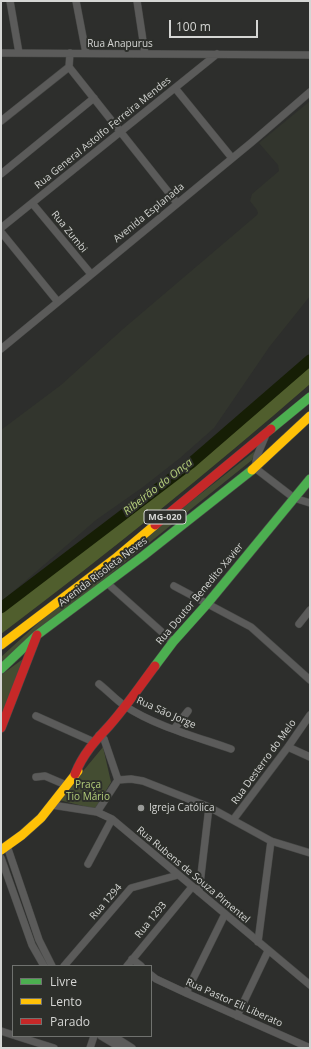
<!DOCTYPE html>
<meta charset="utf-8">
<style>
body{margin:0}
#map{position:relative;width:311px;height:1049px;overflow:hidden;background:#2d2e2c;font-family:"Open Sans",sans-serif}
canvas{display:block}
.frame{position:absolute;inset:0;border:2px solid #d5d6d4;pointer-events:none}
.legend{position:absolute;left:12px;top:965px;width:140px;height:72px;box-sizing:border-box;background:#2d2f2b;border:1px solid #70726f;margin:0;padding:5px 7px;list-style:none;font-size:12px;color:#d5d6d4}
.legend li{display:flex;align-items:center;gap:8px;height:20px}
.legend b{width:20px;border:1px solid #70726f}
.scale{position:absolute;left:169px;top:20px;width:89px;height:18px;box-sizing:border-box;border:2px solid #d5d6d4;border-top:0;padding-left:5px;font-size:12px;line-height:14px;white-space:nowrap;color:#d5d6d4;-webkit-text-stroke:3px #2d2f2b;paint-order:stroke}
</style>
<div id="map">
<canvas width="311" height="1049"></canvas>
<div class="frame"></div>
<ul class="legend">
<li><b style="height:5px;background:#4caf50"></b>Livre</li>
<li><b style="height:5px;background:#ffc107"></b>Lento</li>
<li><b style="height:5px;background:#c62828"></b>Parado</li>
</ul>
<div class="scale">100 m</div>
</div>
<script>
const g = document.querySelector('canvas').getContext('2d');
g.lineJoin = 'round';
function fillPath(path, color) { g.fillStyle = color; g.fill(path, 'evenodd'); }
function stroke(path, color, width, dash) { g.strokeStyle = color; g.lineWidth = width; g.lineCap = dash ? 'butt' : 'round'; g.setLineDash(dash || []); g.stroke(path); }
function label(font, color, halo, rows, align = 'center') {
  g.font = font + ' "Open Sans",sans-serif'; g.lineWidth = 4; g.setLineDash([]); g.textBaseline = 'middle'; g.strokeStyle = halo; g.fillStyle = color; for (const [text, x, y, turn = 0] of rows) {
    g.save(); g.translate(x, y); g.rotate((+turn || 0) * Math.PI / 180); g.textAlign = isNaN(turn) ? turn : align; if (halo) g.strokeText(text, 0, 0); g.fillText(text, 0, 0); g.restore();
  }
}
fillPath(new Path2D(`
 M310,101V296L270,346L214,428L180,458L143,487L96,520L1,602V430L61,385L123,329L257,215L258,213L257,210L250,201L252,194L279,171L278,165L259,143Z`), '#32352d');
fillPath(new Path2D(`
 M255,451L252,460L1,662V657L47,615Z
 M23,659L4,709L1,713V675Z
 M103,747L111,782L95,809L59,800Z`), '#444d32');
fillPath(new Path2D(`
 M310,363V384C210,471 107,554 1,634V611L144,501L226,435Z`), '#505e2d');
stroke(new Path2D(`
 M1,608L190,464L310,360`), '#161e05', 11);
const street = new Path2D(`
 M10,1L19,53
 M76,1L86,53
 M137,1L145,54
 M1,53L310,55
 M69,67L177,203
 M175,88L232,158
 M1,121L69,67L70,53
 M1,174L94,98
 M32,203L91,274
 M1,228L217,54
 M1,232L58,302
 M1,349L252,142L310,92
 M265,437L257,456L255,468L294,498L310,503
 M107,583L173,642
 M174,586L251,627L310,680
 M299,624L310,610
 M99,684C108,691 116,700 125,706C155,726 197,737 231,749
 M36,716L94,742
 M174,729L188,711
 M99,735L104,739L118,780
 M288,747L310,757
 M36,777L45,776L66,785
 M118,780L131,779L143,781L209,807L271,841L310,853
 M52,805L97,812L112,819L310,985
 M97,812L118,780
 M233,820L288,747L310,715
 M7,846L39,940L52,966
 M1,858L32,945L44,966
 M88,864L112,819
 M199,892L209,807
 M258,942L271,841
 M132,959L141,966
 M64,966L131,888L178,875
 M127,966L192,887
 M151,975L156,979L186,993L310,1048
 M186,993L225,914
 M237,1016L268,951
 M1,1031L13,1035
 M16,1036L54,1048
 M101,1036L121,1048
 M113,1036L132,1048
 M90,1048L94,1036`);
const fast = new Path2D(`
 M271,429L310,397
 M155,666L173,642L207,604L310,479
 M1,669L37,635L143,556L252,470`);
const slow = new Path2D(`
 M252,470L310,416
 M1,645L117,557L155,525
 M1,850L22,835L41,818L78,771`);
const jam = new Path2D(`
 M155,525L271,429
 M1,728L37,635
 M75,774C83,754 95,741 109,726C126,707 140,686 155,666`);
stroke(street, '#484947', 8);
stroke(fast, '#484947', 10);
stroke(slow, '#484947', 10);
stroke(jam, '#484947', 10);
stroke(street, '#5b5b5a', 7);
stroke(fast, '#4caf50', 9);
stroke(slow, '#ffc107', 9);
stroke(jam, '#c62828', 9);
for (const [x, y, r, color] of [
 [141,808,4,"#9a9b99"]
]) { const dot = new Path2D(); dot.arc(x, y, r, 0, 2 * Math.PI); g.fillStyle = color; g.fill(dot); stroke(dot, '#2d2f2b', 1.5); }
for (const [x, y, w] of [
 [165,517,42]
]) { const box = new Path2D(); box.roundRect(x - w / 2, y - 7, w, 14, 3); g.fillStyle = '#2d2f2b'; g.fill(box); stroke(box, '#d5d6d4', 1); }
label('bold 9px', '#d5d6d4', null, [
 ["MG-020",165,517]
]);
label('10px', '#d5d6d4', '#2d2f2b', [
 ["Rua Anapurus",120,44],
 ["Rua General Astolfo Ferreira Mendes",103,133,-39],
 ["Avenida Esplanada",149,213,-39],
 ["Rua Zumbi",69,232,51],
 ["Avenida Risoleta Neves",103,572,-37],
 ["Rua Doutor Benedito Xavier",200,594,-50],
 ["Rua São Jorge",166,713,24],
 ["Rua Desterro do Melo",264,762,-54],
 ["Rua Rubens de Souza Pimentel",193,875,40],
 ["Rua 1294",106,902,-49],
 ["Rua 1293",151,920,-51],
 ["Rua Pastor Eli Liberato",234,1003,24]
]);
label('10px', '#b4ce7a', '#2d2f2b', [
 ["Praça",88,785],
 ["Tio Mário",88,797]
]);
label('10px', '#d5d6d4', '#2d2f2b', [
 ["Igreja Católica",149,808]
], 'left');
label('italic 11px', '#b7d17c', '#2d2f2b', [
 ["Ribeirão do Onça",158,487,-38]
]);
</script>
